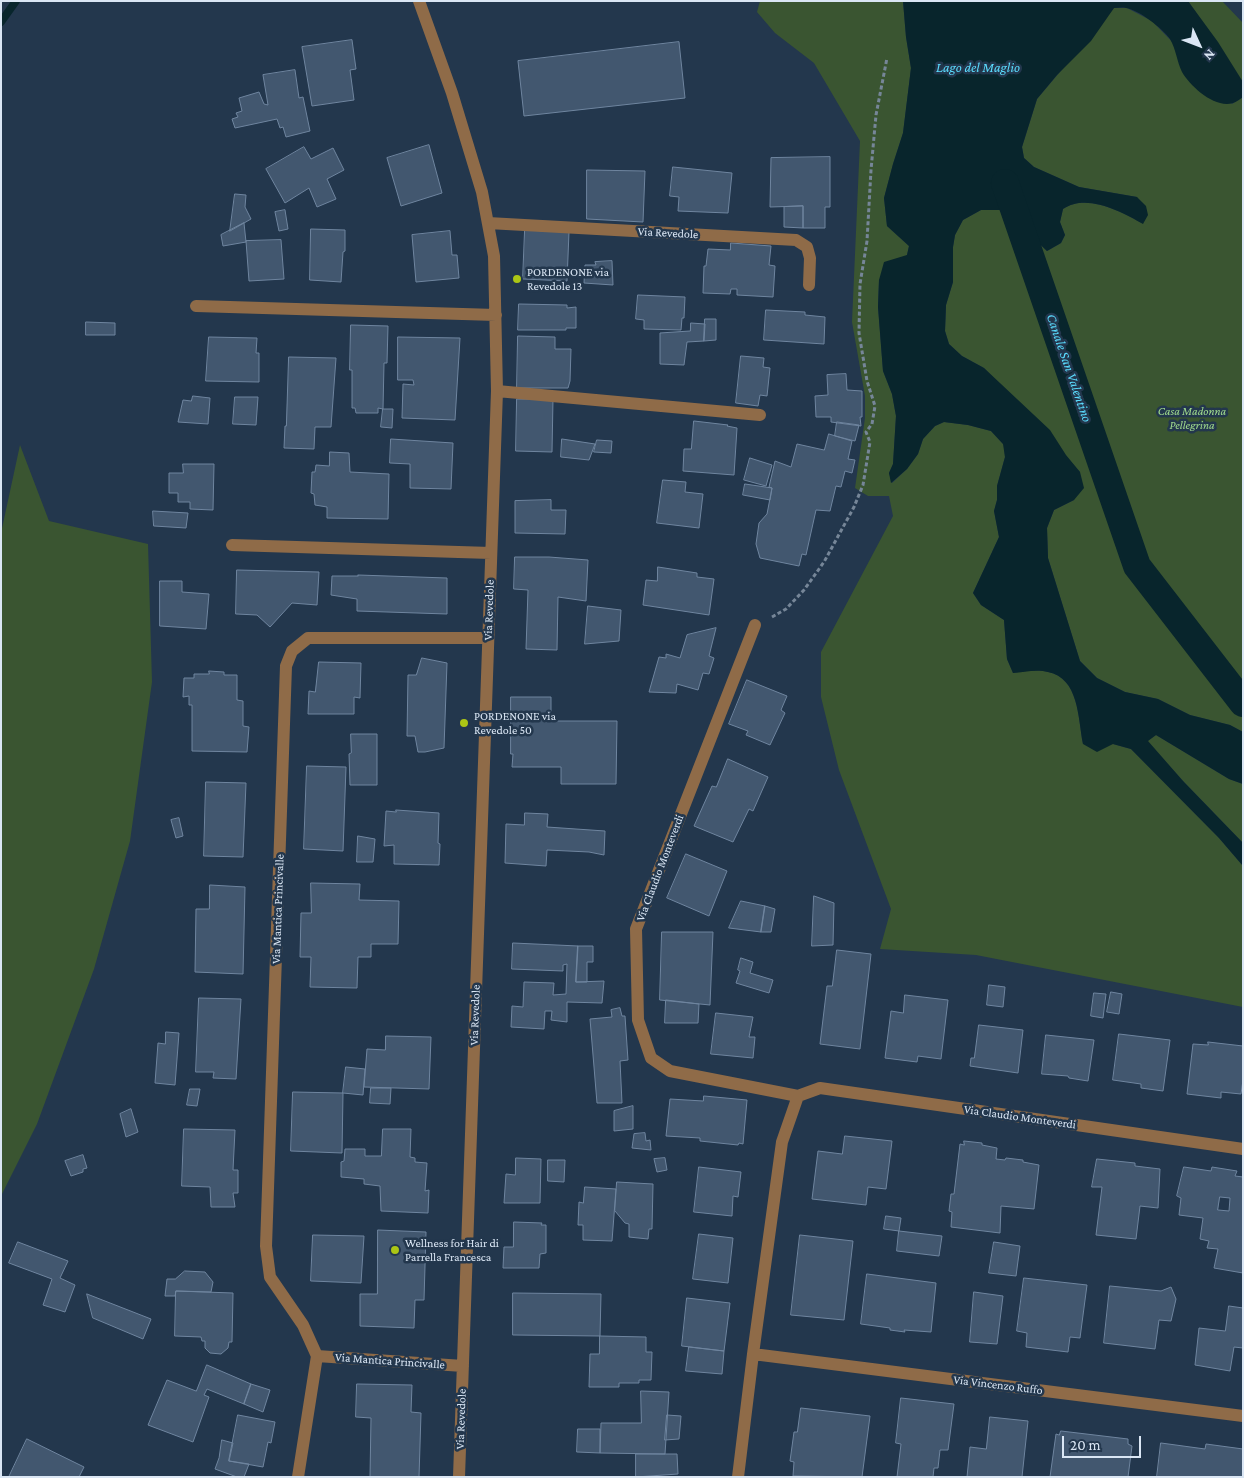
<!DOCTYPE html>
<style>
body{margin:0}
#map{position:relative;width:1244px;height:1478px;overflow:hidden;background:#23374d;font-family:"Crimson Pro",serif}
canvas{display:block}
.frame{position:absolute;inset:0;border:2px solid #dae6f4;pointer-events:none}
.north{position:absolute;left:1174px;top:20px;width:50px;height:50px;-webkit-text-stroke:4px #23374d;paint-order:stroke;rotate:133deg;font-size:14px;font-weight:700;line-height:20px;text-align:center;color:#dae6f4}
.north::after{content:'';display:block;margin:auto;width:18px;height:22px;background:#dae6f4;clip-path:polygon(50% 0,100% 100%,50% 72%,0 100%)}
.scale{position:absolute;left:1062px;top:1436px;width:79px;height:22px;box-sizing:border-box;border:2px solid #dae6f4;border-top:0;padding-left:6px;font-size:15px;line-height:18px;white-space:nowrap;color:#dae6f4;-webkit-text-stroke:4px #23374d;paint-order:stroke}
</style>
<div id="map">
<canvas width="1244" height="1478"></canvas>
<div class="frame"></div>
<div class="north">N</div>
<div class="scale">20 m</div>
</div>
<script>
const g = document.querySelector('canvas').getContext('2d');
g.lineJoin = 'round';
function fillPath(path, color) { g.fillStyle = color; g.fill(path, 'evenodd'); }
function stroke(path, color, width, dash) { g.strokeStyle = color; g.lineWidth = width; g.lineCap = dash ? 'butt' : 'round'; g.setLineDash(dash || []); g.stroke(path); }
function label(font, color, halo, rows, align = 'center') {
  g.font = font + ' "Crimson Pro",serif'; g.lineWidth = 5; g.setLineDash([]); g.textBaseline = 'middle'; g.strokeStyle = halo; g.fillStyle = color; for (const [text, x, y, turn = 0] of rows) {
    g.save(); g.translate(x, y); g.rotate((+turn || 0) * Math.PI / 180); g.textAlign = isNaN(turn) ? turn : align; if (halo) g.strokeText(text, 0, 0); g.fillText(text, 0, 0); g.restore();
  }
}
fillPath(new Path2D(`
 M760,1H903L906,37L911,68L903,133L893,164L884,198L887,226L909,246L907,255L879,280L878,307L883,371L892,394L896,416L893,464L889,473L892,483L907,469L918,454L923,439L935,426L944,422L968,425L991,431L1004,445L1005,457L997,486V500L994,511L999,537L973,593L981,605L1004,620L1007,659L1013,673C1024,671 1037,669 1048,672C1079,678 1078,718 1083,744H1113L1131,749L1219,838L1243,866V1007L976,955L880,949L891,909L839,770L821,697V652L893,516L889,496H868L855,488L865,418V396L852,322L860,141L814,63L775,33L757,12Z
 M1188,1H1222L1243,23V83Z
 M1114,8H1127L1152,21L1232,104L1243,97V732L1230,725L1190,715L1158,699L1125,692L1097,678L1080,661L1048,558L1047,528L1054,510L1074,500L1080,472L984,368L962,356L949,344L945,331L946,305L953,282V247L955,235L963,220L981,210H1004L1015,216L1027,232L1047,251L1061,243L1065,235L1060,222L1063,209C1086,193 1120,211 1142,223L1137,197L1079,187L1034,167L1024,158L1022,147L1037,99Z
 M20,445L49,521L148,544L152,682L130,841L94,969L37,1124L1,1196V533Z
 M1156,735L1229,779L1243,784V843L1183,781L1147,741Z`), '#3a5531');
fillPath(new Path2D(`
 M903,1H1188L1218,42L1243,82V97C1240,99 1236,102 1233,103C1215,109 1190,86 1182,72C1177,62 1176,49 1170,39C1162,28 1139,10 1126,8C1122,7 1118,8 1114,8L1091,41L1057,75L1037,99L1022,147L1024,158L1034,167L1079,187L1137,197L1146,206L1148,215L1143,224C1121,211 1086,193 1063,209L1060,222L1065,235L1061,243L1047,251L1027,232L1015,216L1004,210H981L963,220L955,235L953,247V282L946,305L945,331L949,344L962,356L984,368L1050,430L1066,455L1080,472L1084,488L1074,500L1054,510L1047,528L1048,558L1080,661L1097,678L1125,692L1158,699L1190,715L1230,725L1243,732V784L1229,779L1156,735L1148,741L1183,781L1243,843V866L1219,838L1131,749L1113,744L1097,752L1083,744C1078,718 1079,678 1048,672C1037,669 1024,672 1013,673L1007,659L1004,620L981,605L973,593L999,537L994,511L997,500V486L1005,457L1003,444L991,431L968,425L944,422L935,426L923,439L918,454L907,469L891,483L889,473L893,464L896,416L892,394L883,371L878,307L879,280L884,262L907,255L909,246L887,226L884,198L893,164L903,133L911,68L906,37Z`), '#08252c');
stroke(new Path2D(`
 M1,22L16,1`), '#08252c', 8);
stroke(new Path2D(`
 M1005,183L1137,566L1243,703`), '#08252c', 28);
const building = new Path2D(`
 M352,40L356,69L350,70L354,100L312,106L302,47Z
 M679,42L685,98L524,116L518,61Z
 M295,70L299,98L303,97L310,131L286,137L283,127L280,128L277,119L235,128L232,119L238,117L236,113L242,111L239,98L259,92L264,104L268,105L263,75Z
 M429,145L442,193L401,206L387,158Z
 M304,147L311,159L333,148L344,170L327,179L336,199L317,207L309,188L285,203L266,169Z
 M830,157V207H825V228H803V206L770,207L771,158Z
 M673,167L732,173L728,213L678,211L679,197L670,196Z
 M587,170L645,171L643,222L587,219Z
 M235,194L246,195L245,207L251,219L230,231Z
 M803,206V228L784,227V207Z
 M285,210L288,229L279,231L275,212Z
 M244,223L246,242L223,246L221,235Z
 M311,229L345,230V251L343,252L341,282L310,280Z
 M525,230L569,232L567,281L523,279Z
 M450,231L452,255H457L459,278L416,282L412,235Z
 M281,240L284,279L249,281L246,241Z
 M731,243L771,246L769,265L775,266L773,297L737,295V289H731L730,294L703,293L704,266H706L708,249L730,250Z
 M612,261L613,285L584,283L585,265H596L595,262Z
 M638,295L685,297L684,318H682L681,330L644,329V320L636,319Z
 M519,304L567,305V308L576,307V328H566V330H518Z
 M766,310L805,312V315L825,317L824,344L764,340Z
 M705,319H716V340L704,341Z
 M86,322L115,323V335H86Z
 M691,323L705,324L704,341L687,342L684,365L660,364V333L690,331Z
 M351,325L388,326L387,363H384L383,409L378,408V413H356L355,408H352V370H350Z
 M518,336L555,337V349H571L570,381L568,388H517Z
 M209,337L257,338L256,353H259V382L206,381Z
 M398,337L460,338L455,420L402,418L403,384L414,385L413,380H398Z
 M741,356L764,358L763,367L770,368L767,396L760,395L758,406L736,403Z
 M289,357L336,358L331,427H315L314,449L284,448L285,426H286Z
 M846,374L847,390L862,391V417H860L861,426L831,422V417H816L815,396L828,395L827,375Z
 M193,396L210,398L208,424L178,422L183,400L191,401Z
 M235,397H258L256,425L233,424Z
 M517,399H553L552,452L516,451Z
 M383,409H393L392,428L381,427Z
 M694,421L728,425L727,426L737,428L734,475L683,471L684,449H691Z
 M837,422L859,425L855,441L835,436Z
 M829,434L852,441L848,459L855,460L852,473L845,471L841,487L836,486L830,511L816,510L806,555L802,554L799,566L760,558L756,544L759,523L767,514L772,488L769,487L775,461L791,467L797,444L824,450Z
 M391,439L453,443L451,489L410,488V464L390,463Z
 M562,439L595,444L589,460L561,457Z
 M597,440L612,441L611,453L594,452Z
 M330,452L349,453L350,472L389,474L388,519L327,518V507L315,505L314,494L311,493L312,472H315L316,465L329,466Z
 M750,458L772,465L766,486L744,480Z
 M183,464H214L213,510L190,509V502H178V493H169V473H183Z
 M663,480L686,482L685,492L703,494L699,528L657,523Z
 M745,484L772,488L770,500L743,495Z
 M551,500V510H566L565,534L515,533V501Z
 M153,511L188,513L186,528L154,526Z
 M515,557H549L588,560L586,601L558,597L557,650L526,649L528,590L514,589Z
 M658,567L697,573V577L714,579L709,615L643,605L646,580L657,581Z
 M237,570L319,572L317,605L292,603L270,627L257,615L236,614Z
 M358,575L447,578V614L357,611V599L331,595L332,576H358Z
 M160,581H182V592L209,594L206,629L160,626Z
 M588,606L621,610L619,641L585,644Z
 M716,628L709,656L714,658L709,674L703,673L698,690L677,684L676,693L649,692L659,657L666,658V654L680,658L687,635Z
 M422,658L447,663L444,748L425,752H418L415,736H407L408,675H416Z
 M319,662L361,663L360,698L354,697V714H308L309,691L315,692Z
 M209,671L224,672V675H237V700L243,701V726L249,727L247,752L192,751V705H189V696L183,697L184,678H194V674H209Z
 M747,680L787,696L781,710L785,713L770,745L746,735L748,731L729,724Z
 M511,697H551V721H617L616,784H561V767H512L513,754H511Z
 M351,734H377V785H350L349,754L351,753Z
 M728,759L768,777L753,811L749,809L733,842L694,826L712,786L716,787Z
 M307,766L346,767L343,851L304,849Z
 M206,782L246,783L243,857L204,856Z
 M396,810L439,813L438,843L440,844L439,865L394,864V845L384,846L386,811L396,812Z
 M525,813L548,814L547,827L605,831L604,855L589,852L547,850L546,866L505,863L506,824L524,825Z
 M179,818L183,836L176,838L171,820Z
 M358,836L375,839L373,862H357Z
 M686,854L727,871L709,916L667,898Z
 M311,883L360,884L359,900L399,901L398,944H371V957H358L357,988L310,987L311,957H300L301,913H311Z
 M210,885L245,887L243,974L195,972L196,909H209Z
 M814,896L834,903L833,945L812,946Z
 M741,901L765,906L761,932L729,928Z
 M765,906L775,909L771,932H761Z
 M662,932H713L710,1005L660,1000Z
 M513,943L578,946L576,982L604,981L602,1003L567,1002V1022L551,1020L552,1011H545L544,1029L511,1027L512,1006L523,1007L524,982L554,983L553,995L566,994L567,964L563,965V971L512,969Z
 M578,946H593V962H587V982H576Z
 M837,950L871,954L860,1049L820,1044L827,986H832Z
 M741,958L753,962L750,973L773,980L769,993L736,983L740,971L738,970Z
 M989,985L1005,987L1003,1007L987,1005Z
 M1111,992L1122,994L1119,1014L1107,1012Z
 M1094,993L1106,994L1103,1018L1091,1016Z
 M905,995L948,1000L941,1059L918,1056L917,1062L885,1058L891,1011L903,1013Z
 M199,998L241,999L236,1079L213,1078L214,1072H196Z
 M666,1000L699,1004L698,1023H665Z
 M620,1008L622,1016H625L628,1060L620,1061L622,1103H597L590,1019L612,1017L611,1010Z
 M716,1013L753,1017L749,1037H755L753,1058L711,1054Z
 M979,1025L1023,1030L1018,1073L970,1066L971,1058H974Z
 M166,1032L179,1033L175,1085L155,1083L158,1043L165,1044Z
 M1119,1034L1170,1040L1163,1091L1141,1088V1084L1113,1080Z
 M1046,1035L1094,1040L1088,1081L1069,1078L1068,1076L1042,1074Z
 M386,1036L431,1037L429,1089L364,1087L367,1049L385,1050Z
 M1208,1042L1243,1046V1080L1241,1094L1221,1092V1098L1187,1094L1193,1044L1208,1045Z
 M346,1067L365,1069L363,1095L343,1093Z
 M371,1088H391L390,1104L370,1103Z
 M190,1089H200L197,1106L187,1105Z
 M293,1092L343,1093L342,1153L291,1151Z
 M704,1096L747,1100L743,1144L739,1143L738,1145L700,1141V1138L666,1136L670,1099L703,1101Z
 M633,1106V1129L614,1131V1111Z
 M131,1109L138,1132L126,1137L120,1114Z
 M184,1129L235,1130L233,1170H238V1193H233L235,1207H211L210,1187L182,1186Z
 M383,1129H411L410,1157L415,1158V1162L427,1163L425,1191L429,1190L428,1213L381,1211L380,1186L364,1184V1179L341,1177V1162L344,1161L345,1149H365V1156H381Z
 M645,1133L646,1141L650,1140L651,1150L632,1148L634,1134Z
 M845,1136L892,1141L886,1189L868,1187L866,1205L812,1199L818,1151L842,1154Z
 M964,1141L982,1143V1145L997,1148L996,1159L1005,1160L1006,1158L1023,1160V1162L1039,1165L1034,1209L1001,1206L1000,1233L951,1227L952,1212L949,1211L951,1194H954L960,1144L964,1145Z
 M83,1155L87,1168L83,1169V1172L71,1176L65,1161Z
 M516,1158L541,1159L540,1203H504L506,1174L515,1175Z
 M665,1158L667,1170L657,1172L654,1159Z
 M1097,1159L1135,1163V1166L1160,1169L1158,1208L1140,1206L1136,1239L1096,1235L1102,1187H1092Z
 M548,1160H565L564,1182L548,1181Z
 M699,1167L741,1172L738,1197L733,1196L732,1216L694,1212Z
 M1184,1167L1211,1171L1212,1167L1237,1171L1235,1176L1243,1177V1273L1214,1268L1218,1249L1207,1248L1209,1241L1200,1239L1203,1218L1179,1215L1181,1198L1177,1196ZM1220,1197L1230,1198L1229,1211L1218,1210Z
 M617,1182L653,1184L652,1229H649L648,1239L629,1237V1224L625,1223L615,1211Z
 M585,1187L616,1189L612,1241L583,1240V1225H578L579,1202L583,1203Z
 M886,1216L901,1218L899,1231L884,1229Z
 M514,1222L542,1223L541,1225H546V1253L540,1254L539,1268H503L504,1247H513Z
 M378,1230L426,1232L424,1300H415L414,1328L360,1326V1294H377Z
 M899,1231L942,1236L939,1256L897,1251Z
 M699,1234L733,1238L728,1283L693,1279Z
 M313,1235L364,1236L361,1283L311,1281Z
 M800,1235L853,1241L844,1320L791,1315Z
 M18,1242L68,1261L60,1278L75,1285L65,1312L43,1305L52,1279L9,1263Z
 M994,1242L1020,1246L1016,1276L989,1273Z
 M185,1271L205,1272L213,1282L211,1292L176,1291L175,1296H165L167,1279H175Z
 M867,1274L936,1283L931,1332L904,1330L905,1332L890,1330V1328L861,1324Z
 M1024,1278L1087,1285L1080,1338L1070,1337L1068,1352L1026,1347L1027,1333L1017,1331Z
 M1110,1286L1161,1291L1171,1287L1176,1299L1171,1321L1159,1320L1155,1349L1104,1343Z
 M176,1291L233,1293L232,1342H229L228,1348L221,1354L210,1353L205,1348V1341H202L201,1337L175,1336Z
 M974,1292L1003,1296L997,1344L970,1342Z
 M513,1293L601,1294L600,1336L513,1335Z
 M87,1294L151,1319L143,1339L93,1318Z
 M687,1298L730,1303L724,1351L682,1346Z
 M1229,1306L1243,1308V1348L1234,1347L1230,1371L1195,1365L1199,1328L1225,1331Z
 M600,1336L646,1337V1352H652L651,1380H639V1383H619V1387H589L590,1354H599Z
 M689,1347L724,1351L722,1374L686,1371Z
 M207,1365L251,1384L244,1404L207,1389L204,1395L209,1397L193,1442L148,1425L167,1380L196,1391Z
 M251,1384L270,1390L263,1412L244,1404Z
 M357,1384L412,1385L411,1412L421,1413L419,1477H370L371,1418L356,1417Z
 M641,1391L669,1392L665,1454L600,1453L601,1423H641Z
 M901,1398L954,1404L948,1450H940L938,1468H934L933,1477H897L901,1444L896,1443Z
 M801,1408L870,1416L862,1477L793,1476L794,1462L790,1461L794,1432H797Z
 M238,1415L275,1422L271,1443L268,1442L263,1467L229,1461Z
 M667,1415L681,1416L679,1439L665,1440Z
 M990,1417L1028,1421L1022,1477H967L970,1447L986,1449Z
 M578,1429H600V1453L577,1452Z
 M1061,1431L1128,1439V1444L1132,1446L1128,1477H1050L1056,1434L1059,1435Z
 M27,1439L84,1467L79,1477H9Z
 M222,1440L233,1443L229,1461L249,1464L244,1477H237L215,1469L219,1458Z
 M1161,1443L1205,1449L1206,1444L1243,1449V1477H1157Z
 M636,1454H677L678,1474L636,1477Z`);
fillPath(building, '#42576f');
stroke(building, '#6f859f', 1);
stroke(new Path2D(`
 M772,617L786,609L804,590L824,562L854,507L863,485L870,442L866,432L872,424L875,406L867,381L859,333L860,284L867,241L871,170L876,115L887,58`), '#768698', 3, [4, 2.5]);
stroke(new Path2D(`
 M419,1L452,93L482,192L494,256L497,391L459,1477
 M488,223L796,240L807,247L810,258L809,285
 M196,306L496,315
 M497,391L760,415
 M232,545L491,553
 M755,625L636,929L638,1020L651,1058L670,1071L798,1096
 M753,1354L1243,1416
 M317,1356L463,1366
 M298,1477L317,1356L303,1325L270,1277L266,1246L286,666L292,651L308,638H488
 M738,1477L753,1354L782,1142L798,1096L820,1088L1243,1149`), '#8f6b48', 12);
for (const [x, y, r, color] of [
 [517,279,5,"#abc615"],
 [464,723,5,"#abc615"],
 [395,1250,5,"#abc615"]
]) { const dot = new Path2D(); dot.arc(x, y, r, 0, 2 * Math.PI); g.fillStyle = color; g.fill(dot); stroke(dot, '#23374d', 2); }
label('12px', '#dae6f4', '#23374d', [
 ["Via Revedole",668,233,3],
 ["Via Revedole",489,610,-88],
 ["Via Claudio Monteverdi",660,868,-69],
 ["Via Mantica Princivalle",278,909,-88],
 ["Via Revedole",475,1015,-88],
 ["Via Claudio Monteverdi",1020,1117,8],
 ["Via Mantica Princivalle",390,1361,4],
 ["Via Vincenzo Ruffo",998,1385,7],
 ["Via Revedole",461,1419,-88]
]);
label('12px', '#dae6f4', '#23374d', [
 ["PORDENONE via",527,272],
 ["Revedole 13",527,286],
 ["PORDENONE via",474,716],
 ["Revedole 50",474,730],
 ["Wellness for Hair di",405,1243],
 ["Parrella Francesca",405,1257]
], 'left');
label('italic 12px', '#a1db8d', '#23374d', [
 ["Casa Madonna",1192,411],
 ["Pellegrina",1192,425]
]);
label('italic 14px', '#5adbfd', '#23374d', [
 ["Lago del Maglio",978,68],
 ["Canale San Valentino",1069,368,71]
]);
</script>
